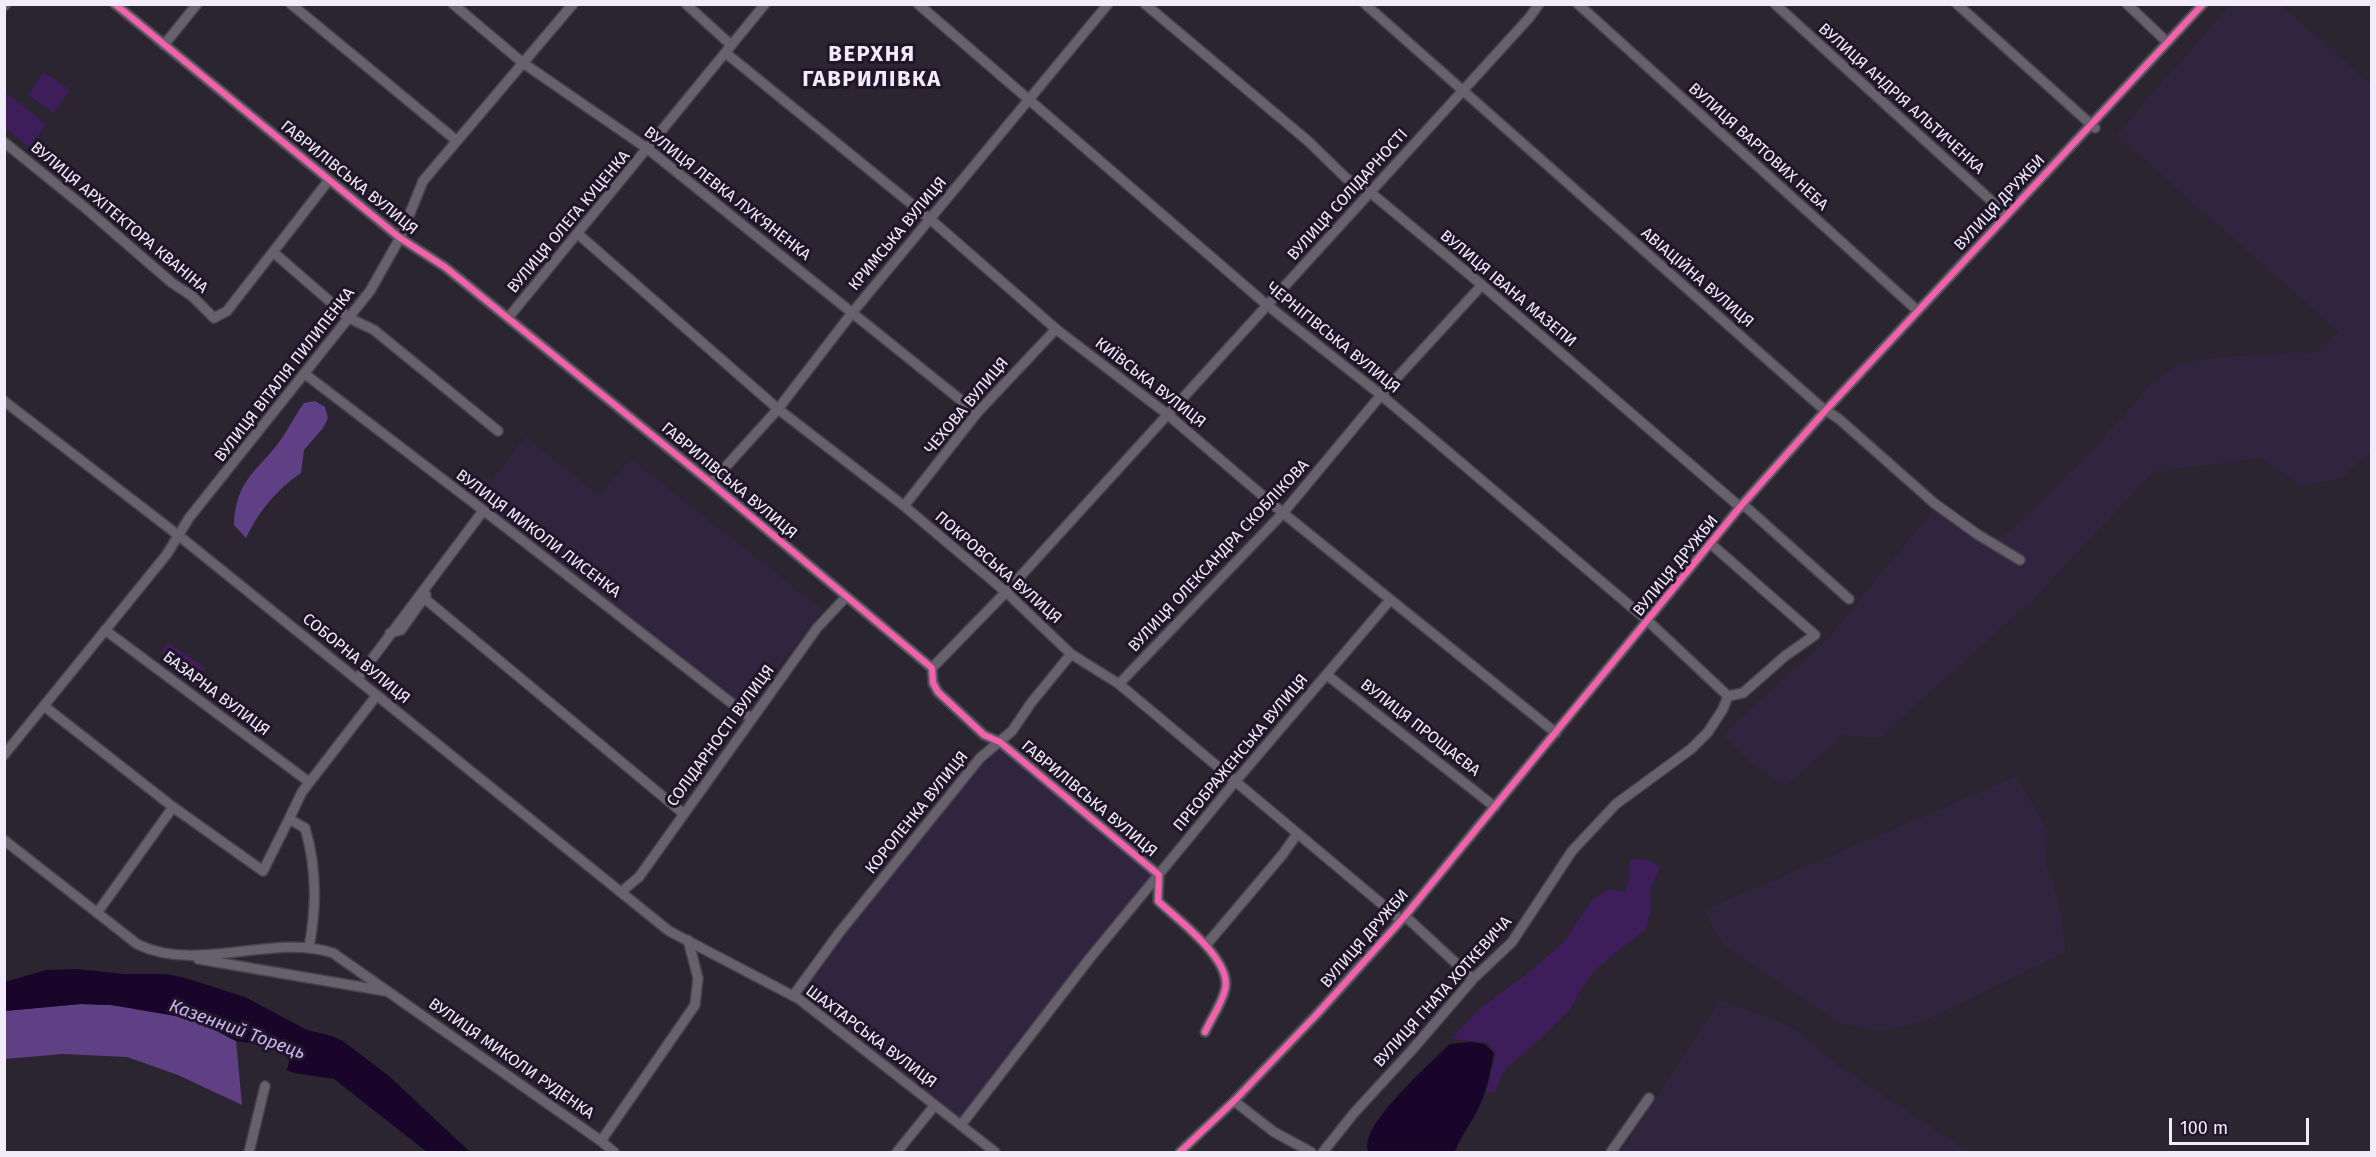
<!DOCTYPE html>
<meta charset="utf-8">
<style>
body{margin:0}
#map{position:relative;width:2376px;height:1157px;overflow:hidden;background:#2a2530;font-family:"Fira Sans",sans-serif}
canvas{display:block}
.frame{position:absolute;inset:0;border:6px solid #f1ebfa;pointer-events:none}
.scale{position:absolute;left:2169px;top:1118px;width:140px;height:27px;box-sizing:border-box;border:3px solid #f1ebfa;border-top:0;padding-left:8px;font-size:18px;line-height:21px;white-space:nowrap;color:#f1ebfa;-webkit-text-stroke:4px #1f162a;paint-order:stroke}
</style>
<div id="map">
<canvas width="2376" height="1157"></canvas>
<div class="frame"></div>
<div class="scale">100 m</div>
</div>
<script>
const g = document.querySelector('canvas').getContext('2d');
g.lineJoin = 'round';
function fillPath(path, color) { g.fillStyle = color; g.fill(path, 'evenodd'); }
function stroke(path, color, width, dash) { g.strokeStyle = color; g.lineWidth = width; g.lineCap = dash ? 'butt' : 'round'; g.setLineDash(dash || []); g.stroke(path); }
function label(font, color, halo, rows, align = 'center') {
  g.font = font + ' "Fira Sans",sans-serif'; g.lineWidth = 6; g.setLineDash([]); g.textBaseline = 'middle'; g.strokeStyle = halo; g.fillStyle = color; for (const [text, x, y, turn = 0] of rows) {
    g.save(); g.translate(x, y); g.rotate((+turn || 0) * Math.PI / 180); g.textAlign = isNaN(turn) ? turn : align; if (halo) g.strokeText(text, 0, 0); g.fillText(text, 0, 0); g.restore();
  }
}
fillPath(new Path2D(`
 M2230,5H2281L2371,84V452L2342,478L2302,486L2259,458L2153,472L2032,601L1879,738L1843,735L1787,786L1752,764L1722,735L1829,637L1933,510L1988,537L1998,538L2008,533L2085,458L2152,383L2178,364L2218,357L2317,352L2339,332L2116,135Z
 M525,437L600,495L630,458L823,610L744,711L476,500Z
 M1001,747L1153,875L1085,956L960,1118L800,994L842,936L984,760Z
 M2017,776L2048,832L2045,859L2059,903L2066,952L1922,1022L1880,1032L1841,1024L1722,944L1704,910Z
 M1720,1000L1768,1017L1797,1030L1832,1061L1969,1152H1621Z`), '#30253e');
fillPath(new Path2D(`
 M44,72L70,90L54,113L28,95Z
 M5,92L46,124L29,147L5,128Z
 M168,642L205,668L197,679L161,652Z
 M1630,859L1647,860L1660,867L1650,889L1651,907L1646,929L1610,957L1593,973L1580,991L1570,1010L1524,1054L1509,1065L1502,1074L1496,1091L1486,1094L1496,1053L1488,1043L1451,1039L1478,1010L1536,967L1565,940L1593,899L1609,889L1625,892L1630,877Z`), '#3d1e5a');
fillPath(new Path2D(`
 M315,401L325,407L328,418L323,428L304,450L301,473C277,489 258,512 246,538L234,525C236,474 264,469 287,430C293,421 297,412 304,403Z
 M81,1004C117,1005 156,1007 189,1019C206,1024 220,1034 236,1041L242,1105L178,1075L127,1057L63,1054L5,1059L4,1011Z`), '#604085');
fillPath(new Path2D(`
 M78,969L123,974H166L185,978L245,997L307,1030L332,1036L343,1041L390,1077L470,1152H427L334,1079L294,1073L287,1070L290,1057L288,1051L279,1048L236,1041L209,1026L187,1018L111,1005L81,1004L5,1011V982L46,970Z
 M1471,1042L1485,1044L1494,1053C1490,1073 1486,1096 1476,1113C1469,1126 1461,1137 1455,1151L1369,1152C1355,1129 1433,1061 1450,1044Z`), '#180529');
const minor = new Path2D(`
 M115,4L400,238L445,267L711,483L932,668L933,683L938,692L984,735L1000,742L1159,875L1158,901C1178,920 1233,960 1225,990C1221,1005 1211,1019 1205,1032
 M291,4L457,141
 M453,4L523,63L648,149L977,413
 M686,4L731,45
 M918,4L1267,305L1381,395L1648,621L1728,696
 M1145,4L1308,141L1346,178L1371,193L1482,285L1740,507H1746L1849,599
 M1365,4L1821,407L1839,419L1934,503L1977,534L2020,560
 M1578,4L1918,311
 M1775,4L2007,215
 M1957,4L2095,128
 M2127,4L2167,42
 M4,6L6,4
 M164,45L197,4
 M727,54L930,219L1056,329L1167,414L1283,513L1556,733
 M4,142L83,206L172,283L192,296L214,318L227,311L329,180
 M578,234L778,409L904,506L1006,592L1071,654L1119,684L1401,920
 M273,252L349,318L374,330L498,431
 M508,318L765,4
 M305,374L513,533L752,719
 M4,401L178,535L669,931L799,999L995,1152
 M711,483L778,409L852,313L1108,4
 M904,506L977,413L1056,329
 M424,598L684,814
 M105,630L309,782
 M390,633L401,630L426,595
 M932,668L1006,592L1529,18L1539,4
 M1327,675L1495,807
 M357,679L483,511
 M1119,684L1283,513L1381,395L1482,285
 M44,706L173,807L263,871L289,819
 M4,755L167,554L189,518L370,291L400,238L423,181L573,4
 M4,840L137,944C197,974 272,933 333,953L601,1141L614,1152
 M621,892L639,877L817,628L846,597
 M97,913L173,807
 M1405,916L1473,979
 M1206,945L1283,854L1297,834
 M309,947C317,906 317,868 305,828L289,819L302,792L377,695
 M198,959L385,991
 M793,996L839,933L980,758L1012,731L1031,703L1071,654
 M1234,1101L1274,1132L1311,1152
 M961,1125L1090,958L1234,783L1390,600
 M601,1141L695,1005L698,978L688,940
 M249,1152L265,1086
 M897,1152L935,1105
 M1180,1152L1234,1101L1318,1013L1405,916L1740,507L1825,411L2203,4
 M1323,1152L1354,1113L1411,1051L1473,979L1512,942L1572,851L1616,804L1691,749L1708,732L1723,709L1728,696L1743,693L1785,656L1815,635L1711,544
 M1611,1152L1649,1098`);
stroke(minor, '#46424b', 12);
stroke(minor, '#67616e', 9);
stroke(new Path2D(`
 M115,4L400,238L445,267L711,483L932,668L933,683L938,692L984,735L1000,742L1159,875L1158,901C1178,920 1233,960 1225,990C1221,1005 1211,1019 1205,1032
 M1180,1152L1234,1101L1318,1013L1405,916L1740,507L1825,411L2203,4`), '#f560ab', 6);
label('16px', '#f1ebfa', '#1f162a', [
 ["ВУЛИЦЯ АНДРІЯ АЛЬТИЧЕНКА",1901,99,42],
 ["ВУЛИЦЯ ВАРТОВИХ НЕБА",1758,147,42],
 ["ГАВРИЛІВСЬКА ВУЛИЦЯ",349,178,39],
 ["ВУЛИЦЯ ЛЕВКА ЛУК'ЯНЕНКА",727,194,38],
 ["ВУЛИЦЯ СОЛІДАРНОСТІ",1348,195,-48],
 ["ВУЛИЦЯ ДРУЖБИ",2000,203,-47],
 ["ВУЛИЦЯ АРХІТЕКТОРА КВАНІНА",119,218,40],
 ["ВУЛИЦЯ ОЛЕГА КУЦЕНКА",569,222,-50],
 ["КРИМСЬКА ВУЛИЦЯ",898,234,-50],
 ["АВІАЦІЙНА ВУЛИЦЯ",1697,278,41],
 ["ВУЛИЦЯ ІВАНА МАЗЕПИ",1508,289,40],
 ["ЧЕРНІГІВСЬКА ВУЛИЦЯ",1333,338,39],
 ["ВУЛИЦЯ ВІТАЛІЯ ПИЛИПЕНКА",285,375,-52],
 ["КИЇВСЬКА ВУЛИЦЯ",1150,383,38],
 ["ЧЕХОВА ВУЛИЦЯ",967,406,-50],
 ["ГАВРИЛІВСЬКА ВУЛИЦЯ",729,481,40],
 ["ВУЛИЦЯ МИКОЛИ ЛИСЕНКА",538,534,37],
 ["ВУЛИЦЯ ОЛЕКСАНДРА СКОБЛІКОВА",1219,556,-47],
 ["ВУЛИЦЯ ДРУЖБИ",1676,566,-51],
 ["ПОКРОВСЬКА ВУЛИЦЯ",998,568,41],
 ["СОБОРНА ВУЛИЦЯ",356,659,39],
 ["БАЗАРНА ВУЛИЦЯ",216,694,37],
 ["ВУЛИЦЯ ПРОЩАЄВА",1420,728,38],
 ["СОЛІДАРНОСТІ ВУЛИЦЯ",721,736,-54],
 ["ПРЕОБРАЖЕНСЬКА ВУЛИЦЯ",1241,753,-50],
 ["ГАВРИЛІВСЬКА ВУЛИЦЯ",1089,799,40],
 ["КОРОЛЕНКА ВУЛИЦЯ",917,813,-51],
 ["ВУЛИЦЯ ДРУЖБИ",1365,939,-49],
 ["ВУЛИЦЯ ГНАТА ХОТКЕВИЧА",1443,992,-48],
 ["ШАХТАРСЬКА ВУЛИЦЯ",871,1037,37],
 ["ВУЛИЦЯ МИКОЛИ РУДЕНКА",511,1059,35]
]);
label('italic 18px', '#ceb3f3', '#1f162a', [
 ["Казенний Торець",237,1030,20]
]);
g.letterSpacing = '1.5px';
label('bold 22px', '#f1ebfa', '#1f162a', [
 ["ВЕРХНЯ",872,55],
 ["ГАВРИЛІВКА",872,80]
]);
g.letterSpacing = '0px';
</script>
